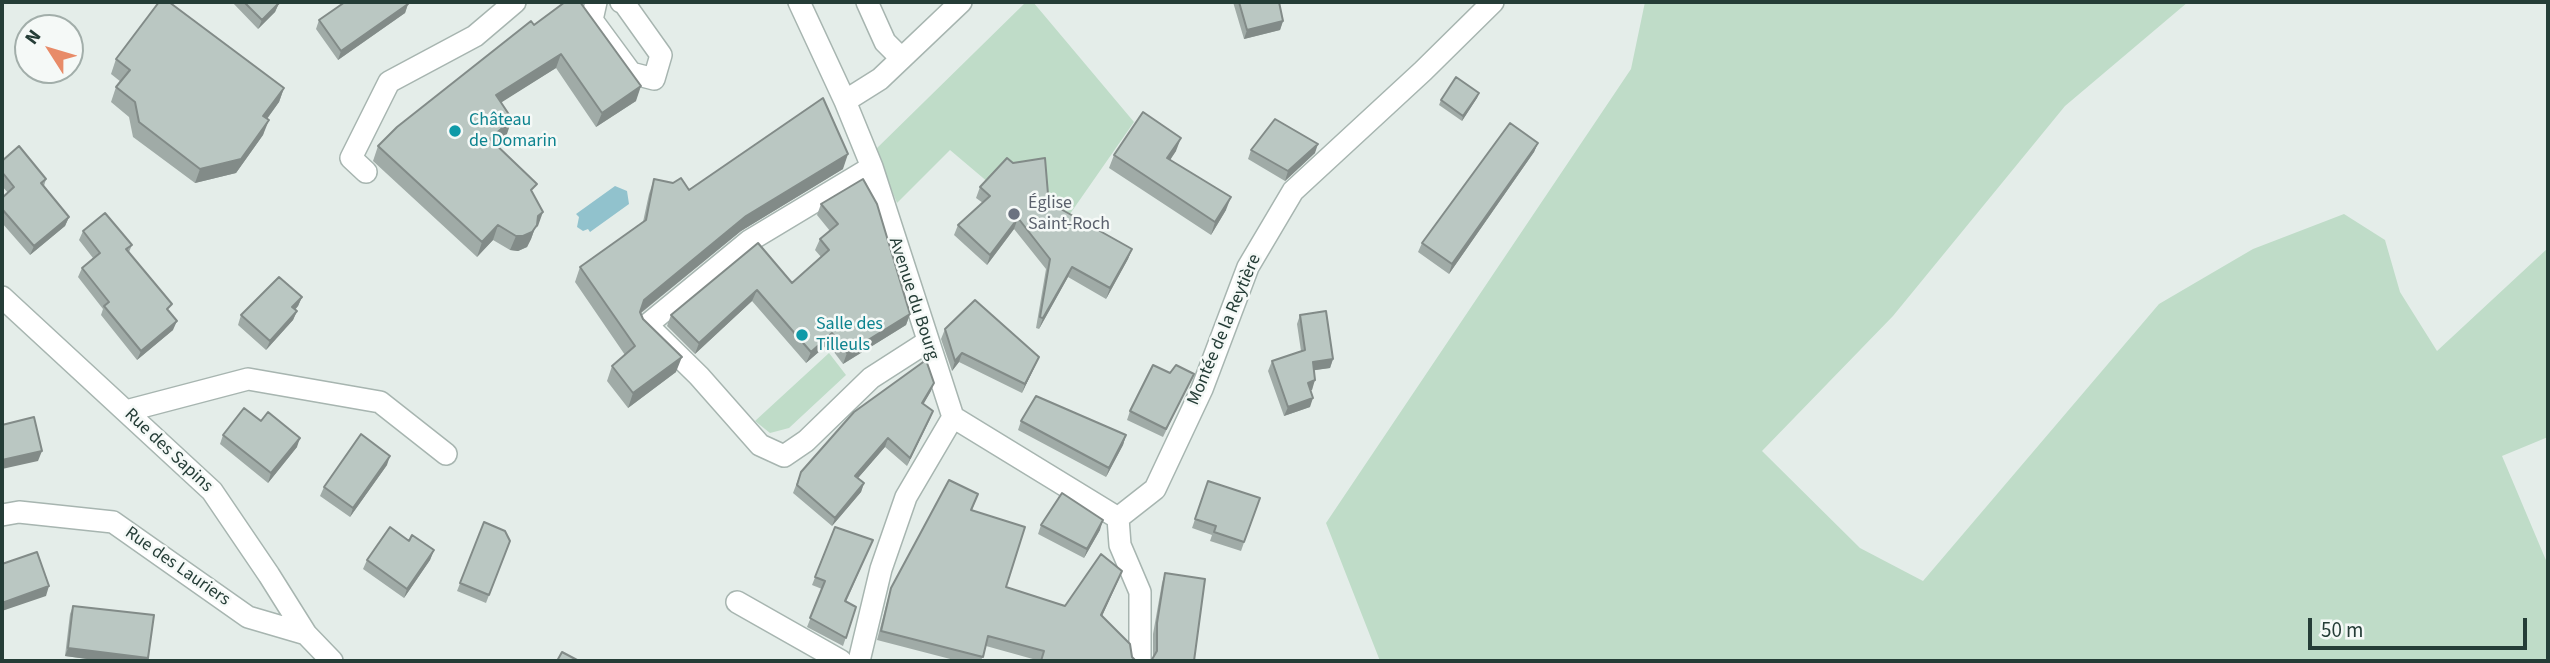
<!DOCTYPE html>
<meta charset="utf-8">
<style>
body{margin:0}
#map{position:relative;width:2550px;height:663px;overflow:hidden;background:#e4ede9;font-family:"Source Sans 3",sans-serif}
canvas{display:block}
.frame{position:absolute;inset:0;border:4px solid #253d37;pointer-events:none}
.north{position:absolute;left:14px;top:14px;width:70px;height:70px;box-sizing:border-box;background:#f5f9f7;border:2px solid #a2aeaa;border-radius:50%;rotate:307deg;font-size:19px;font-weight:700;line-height:28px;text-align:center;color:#253d37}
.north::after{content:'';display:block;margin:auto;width:24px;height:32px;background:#e88b68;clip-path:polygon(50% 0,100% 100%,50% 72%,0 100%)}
.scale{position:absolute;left:2308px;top:618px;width:219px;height:32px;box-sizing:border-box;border:4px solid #253d37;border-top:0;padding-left:9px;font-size:21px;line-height:24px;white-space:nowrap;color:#253d37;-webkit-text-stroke:5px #f5f9f7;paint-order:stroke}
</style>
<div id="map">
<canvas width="2550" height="663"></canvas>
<div class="frame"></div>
<div class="north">N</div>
<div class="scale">50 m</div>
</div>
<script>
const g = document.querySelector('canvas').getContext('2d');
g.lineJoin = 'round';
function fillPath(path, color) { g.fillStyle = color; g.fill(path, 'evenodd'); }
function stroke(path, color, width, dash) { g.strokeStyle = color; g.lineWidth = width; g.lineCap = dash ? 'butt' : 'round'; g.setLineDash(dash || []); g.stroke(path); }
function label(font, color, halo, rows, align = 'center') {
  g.font = font + ' "Source Sans 3",sans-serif'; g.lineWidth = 5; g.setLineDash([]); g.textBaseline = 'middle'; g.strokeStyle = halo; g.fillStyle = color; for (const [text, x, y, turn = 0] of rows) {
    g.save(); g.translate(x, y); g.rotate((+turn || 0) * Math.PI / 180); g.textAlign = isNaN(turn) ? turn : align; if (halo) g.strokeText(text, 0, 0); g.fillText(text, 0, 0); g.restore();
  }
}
fillPath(new Path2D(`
 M1026,2H1033L1134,122L1056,234L1042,181L1047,176L1046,171L1042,167L989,183L950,150L897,203L875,150Z
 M1645,2H2188L2065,106L1893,316L1762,451L1860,548L1923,581L2159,304L2253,249L2344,214L2385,240L2400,292L2437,351L2548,248V437L2502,456L2548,565V661H1380L1326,523L1631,69Z
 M829,353L846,375L789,428L770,433L755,421Z`), '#bfdcc8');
fillPath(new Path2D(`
 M615,186L627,191L629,204L590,232L588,229L583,231L577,227L579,217L576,214Z`), '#91c2cd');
const minor = new Path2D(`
 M596,2L592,20L631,73L654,79L661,55L624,3L621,2
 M799,2L845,101L872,167L953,417L1118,518
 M867,2L885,42L901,58
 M845,101L880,79L961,2
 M872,167L749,241L647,325L699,376L760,445L784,456L806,441L871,378L927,342
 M366,172L351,158L389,82L475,36L515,2
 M2,297L212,491L269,575L306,634L332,661
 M126,411L248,379L380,402L446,454
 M2,515L19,512L113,522L248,617L306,634
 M1118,518L1155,489L1202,389L1248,267L1293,191L1423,71L1493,2
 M1118,518L1120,545L1140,592V661
 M737,602L841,661
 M859,661L881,569L906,497L953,417`);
stroke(minor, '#a7b5b0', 24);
stroke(minor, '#fff', 21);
fillPath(new Path2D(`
 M232,2H278L279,3L275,12L258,29Z
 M1233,2H1279L1283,21L1280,30L1244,39Z
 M408,4L405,13L338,60L316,29L319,20Z
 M534,25L636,101L596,127L556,68L501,102L507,134L495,144L533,194L538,226L535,228L531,239L527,247L518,251L510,250L493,240L477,257L373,161L378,146Z
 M116,59L284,88L279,102L267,119L263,135L236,173L195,183L133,137L129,117L111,102L116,87L121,82L111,74Z
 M1479,93L1477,98L1462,121L1439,105L1441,100Z
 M1538,143L1534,152L1449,274L1418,252L1422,243Z
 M1251,150L1315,153L1285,181L1248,159Z
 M1176,151L1170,159L1226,210L1211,235L1109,168L1114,155Z
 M2,161L46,179L44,186L69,217L65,226L30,255L2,223V198L8,193L2,186Z
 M843,169L741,231L640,314L676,372L628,408L607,381L612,366L625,355L575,282L580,267L643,222L649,194L654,179L673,183L689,190Z
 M863,179L910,314L906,325L843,364L828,344L806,363L752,301L695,354L667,326L671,315L758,243L792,283L821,257L815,250L820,239L830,231L817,215L821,204Z
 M980,187L1048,194L1053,199L1051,204L1132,249L1128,259L1106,299L1068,277L1039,329L1036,328L1046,269L1014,229L987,265L954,235L958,225L983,203L976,198Z
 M83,231L132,245L129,252L169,312L173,330L137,360L101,315L103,309L78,277L82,268L93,258L79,240Z
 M302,297L298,306L295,310L297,311L293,320L266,350L238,325L241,315Z
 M1300,315L1333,359L1330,368L1314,370L1312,390H1311L1310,407L1284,416L1268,371L1272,361L1301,351L1297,324Z
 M945,329L1039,357L1022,393L959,362L952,371L941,339Z
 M1190,382L1163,437L1127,420L1130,411Z
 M931,391L923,404L933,411L907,466L885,447L858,478L864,483L861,492L832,526L793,493L801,472Z
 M1021,421L1126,435L1123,445L1106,477L1018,430Z
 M223,435L297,447L268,483L220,444Z
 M387,465L350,517L320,496L324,487Z
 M1208,481L1260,498L1241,551L1210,541L1212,535L1192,528Z
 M978,494L972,510L1006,587L1065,606L1122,571L1102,615L1136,661H1040L986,646L981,661H958L877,640L888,598L891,588Z
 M484,522L510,541L486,603L457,591Z
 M1041,525L1100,530L1084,558L1038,534Z
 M835,527L873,540L846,602L856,607L843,646L807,627L822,589L812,585Z
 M409,541L434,550L430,560L404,598L363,569L367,560Z
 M1165,573L1194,661L1153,658V634L1162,583Z
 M73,606L148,658L147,661H102L65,656L70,614Z`), '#a0aba7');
fillPath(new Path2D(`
 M279,3L275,12L258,29L262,20Z
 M408,4L405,13L338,60L341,51Z
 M1283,21L1280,30L1244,39L1247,30Z
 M561,54L556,68L491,109L496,95Z
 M641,86L636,101L596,127L602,113Z
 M284,88L279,102L258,131L263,116Z
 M1479,93L1477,98L1462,121L1463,116Z
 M512,119L507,134L484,153L490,139Z
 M269,120L263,135L236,173L195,183L200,169Z
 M1181,138L1176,151L1163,171L1167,158Z
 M1538,143L1534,152L1449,274L1452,264Z
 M1318,144L1315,153L1285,181L1288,171Z
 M848,154L843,169L741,231L638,315L644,300L746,216Z
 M1231,197L1226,210L1211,235L1215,222Z
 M543,212L538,226L535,228L531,239L527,247L518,251L510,250L516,236Z
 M69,217L65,226L30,255L34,246Z
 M1018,218L1014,229L987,265L990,255Z
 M498,225L493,240L477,257L482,242Z
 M1132,249L1128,259L1106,299L1110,288Z
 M1072,267L1068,277L1039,329L1043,318Z
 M757,290L752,301L695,354L699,343Z
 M302,297L298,306L289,316L292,307Z
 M297,311L293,320L266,350L270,341Z
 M910,314L906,325L843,364L847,353Z
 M177,321L173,330L137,360L141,351Z
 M832,333L828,344L806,363L811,352Z
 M962,353L959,362L952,371L955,361Z
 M682,357L676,372L628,408L633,393Z
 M1039,357L1035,366L1022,393L1025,384Z
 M1333,359L1330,368L1309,371L1313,362Z
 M1315,380L1312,390L1305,392L1308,383Z
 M934,383L931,391L919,412L922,403Z
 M1313,398L1310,407L1284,416L1288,407Z
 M933,411L930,419L907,466L910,458Z
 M1126,435L1123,445L1106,477L1109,468Z
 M300,438L297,447L268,483L271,473Z
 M888,438L885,447L852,485L855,476Z
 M42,451L38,461L2,469V460Z
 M390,456L387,465L350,517L353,508Z
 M864,483L861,492L832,526L835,518Z
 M1103,520L1100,530L1084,558L1087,549Z
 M434,550L430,560L404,598L407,589Z
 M1122,571L1118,581L1098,625L1101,615Z
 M49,586L46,596L2,611V603Z
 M68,648L148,658L147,661H102L65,656Z`), '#828b88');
const building = new Path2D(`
 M159,2H169L284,88L263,116L269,120L241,159L200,169L139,122L135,102L116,87L130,70L116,59Z
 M244,2H278L279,3L262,20Z
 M345,2H406L408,4L341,51L319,20Z
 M565,2H580L641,86L602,113L561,54L496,95L512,119L490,139L537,184L531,190L543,212L538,216L537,225L532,232L523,236H516L498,225L482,242L378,146L397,127L531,21L534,25Z
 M1239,2H1279L1283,21L1247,30Z
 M1456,77L1479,93L1463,116L1441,100Z
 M823,98L848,154L746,216L644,300L640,312L643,319L682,357L633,393L612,366L635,346L580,267L646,220L654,179L673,183L681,178L689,190Z
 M1143,112L1181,138L1167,158L1231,197L1215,222L1114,155Z
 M1275,119L1318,144L1288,171L1251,150Z
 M1510,123L1538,143L1452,264L1422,243Z
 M19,146L46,179L41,183L69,217L34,246L2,209V198L14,187L2,172V161Z
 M1007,158L1013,163L1045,158L1048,194L1053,199L1050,203L1132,249L1110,288L1072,267L1043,318L1040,317L1050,259L1018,218L990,255L958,225L990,196L980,187Z
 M863,179L877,204L910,314L847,353L832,333L811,352L757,290L699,343L671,315L758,243L792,283L829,250L820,239L838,224L821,204Z
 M105,213L132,245L126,249L172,304L167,309L177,321L141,351L104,306L109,302L82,268L100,253L83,231Z
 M279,277L302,297L292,307L297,311L270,341L241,315Z
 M975,300L1039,357L1025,384L962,353L955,361L945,329Z
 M1326,311L1333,359L1313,362L1315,380L1308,383L1313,398L1288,407L1272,361L1305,350L1300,315Z
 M926,360L934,383L922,403L933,411L910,458L888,438L855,476L864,483L835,518L797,485L801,472L854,412Z
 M1153,365L1170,373L1176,365L1194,374L1166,429L1130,411Z
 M1036,396L1126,435L1109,468L1021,421Z
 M244,408L261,421L268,412L300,438L271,473L223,435Z
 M34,417L42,451L2,460V425Z
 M361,434L390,456L353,508L324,487Z
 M949,480L978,494L971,510L1025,527L1006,587L1065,606L1101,554L1122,571L1101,615L1130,644L1132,657L1136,661H1041L1044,651L988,636L983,657L881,631L891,588Z
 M1208,481L1260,498L1244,542L1214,532L1216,526L1195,519Z
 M1062,493L1103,520L1087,549L1041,525Z
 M484,522L505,531L510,541L489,595L460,583Z
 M390,527L409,541L412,535L434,550L407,589L367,560Z
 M835,527L873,540L845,601L856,607L846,638L810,618L825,581L815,577Z
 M37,552L49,586L2,603V564Z
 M1165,573L1205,579L1194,661H1151L1157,651V623Z
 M73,606L154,615L148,658L68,648Z
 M562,652L579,661H557Z`);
fillPath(building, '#bac7c2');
stroke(building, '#828b88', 2);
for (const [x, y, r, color] of [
 [455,131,7,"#0f9aa8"],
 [1014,214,7,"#6b7280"],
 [802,335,7,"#0f9aa8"]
]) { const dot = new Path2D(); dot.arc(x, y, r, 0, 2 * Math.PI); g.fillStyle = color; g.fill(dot); stroke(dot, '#f5f9f7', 2.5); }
label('18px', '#0d838f', '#f5f9f7', [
 ["Château",469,121],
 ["de Domarin",469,142],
 ["Salle des",816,325],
 ["Tilleuls",816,346]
], 'left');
label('18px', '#5b616d', '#f5f9f7', [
 ["Église",1028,204],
 ["Saint-Roch",1028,225]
], 'left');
label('18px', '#253d37', '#f5f9f7', [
 ["Avenue du Bourg",913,299,72],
 ["Montée de la Reytière",1225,330,-67],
 ["Rue des Sapins",168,451,43],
 ["Rue des Lauriers",177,567,35]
]);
</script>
